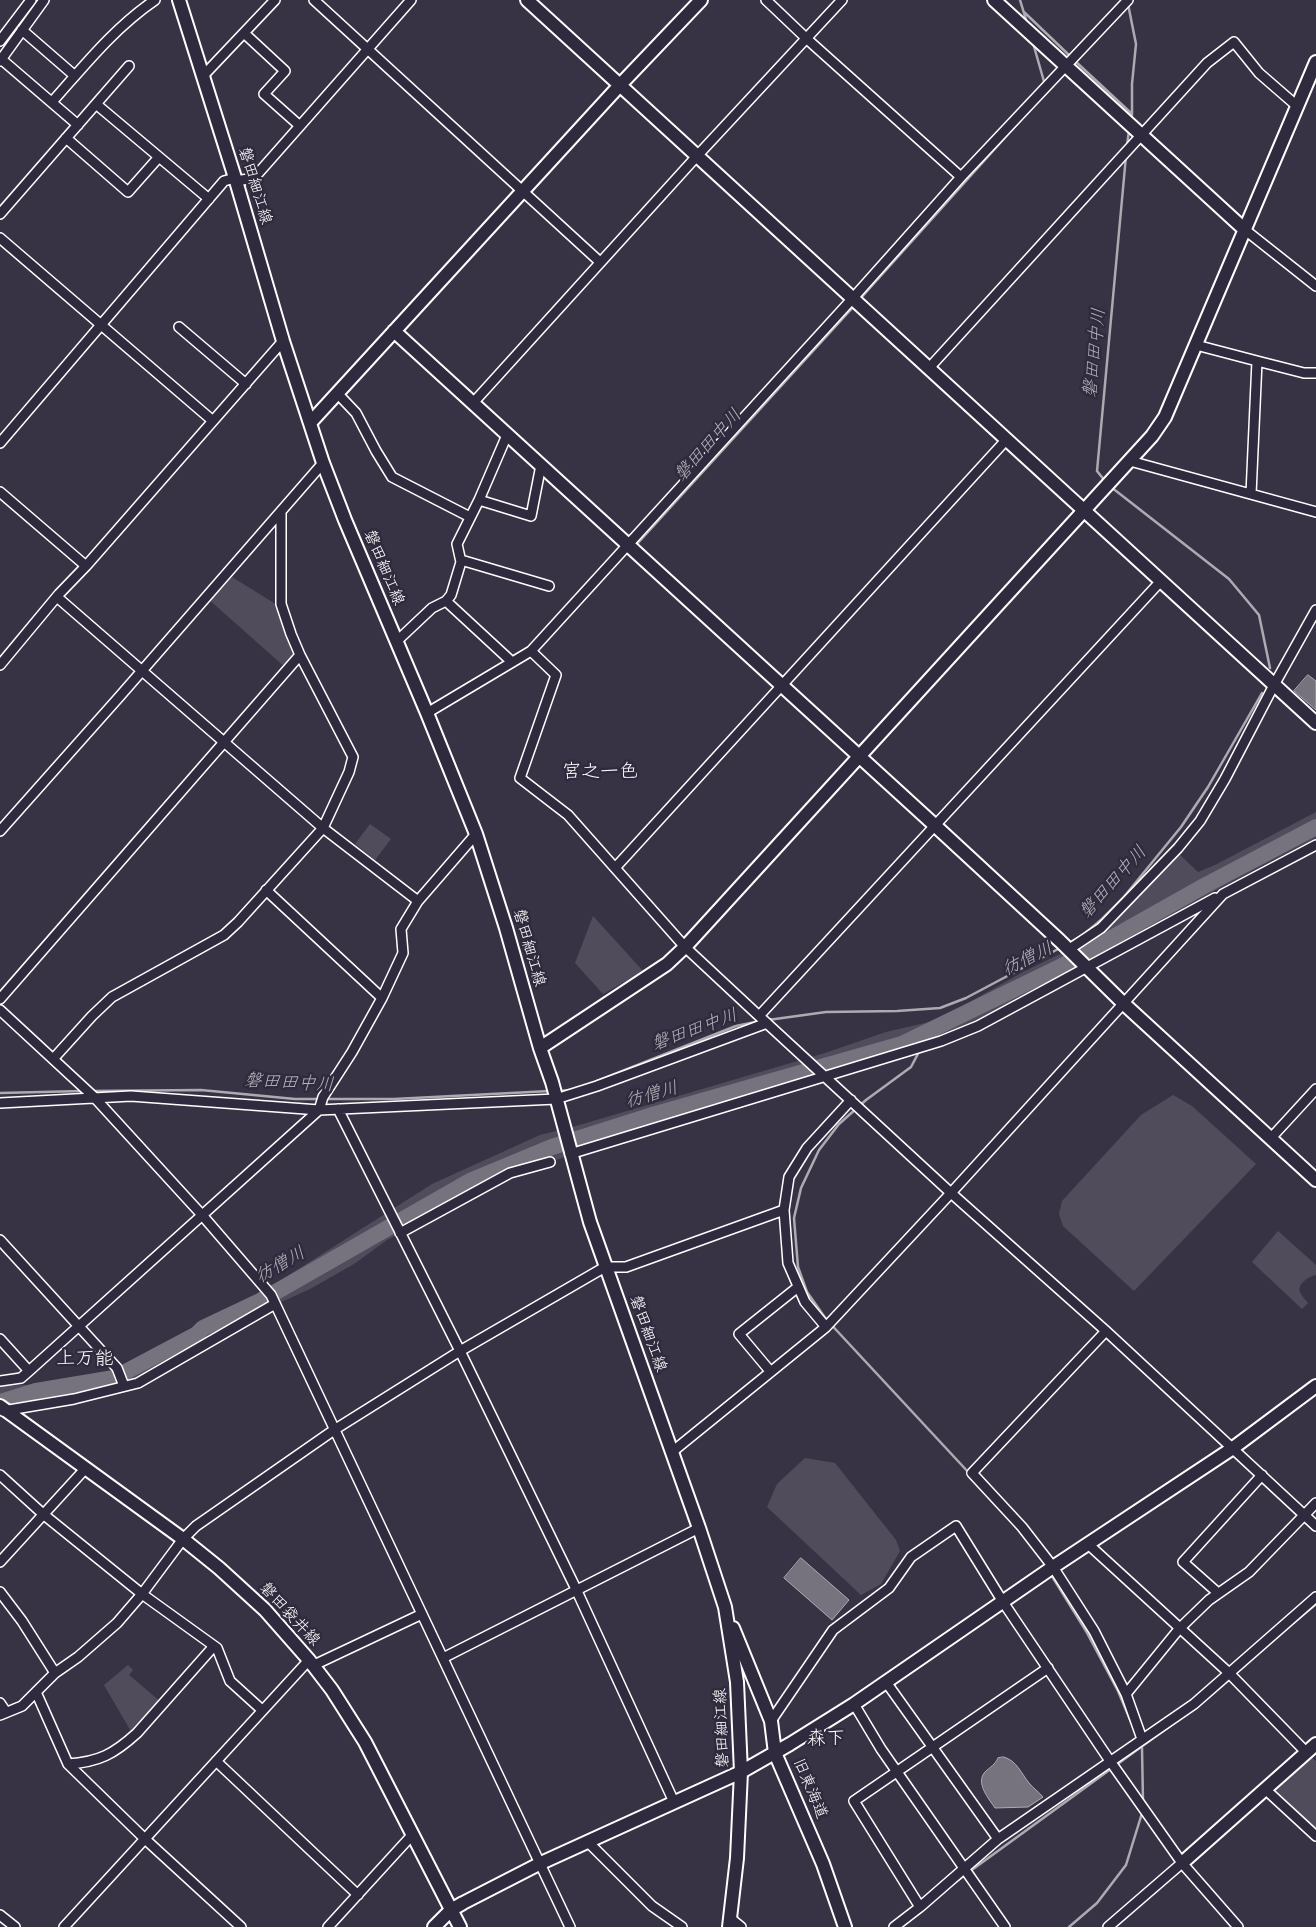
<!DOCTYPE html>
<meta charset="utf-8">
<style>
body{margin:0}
canvas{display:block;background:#373345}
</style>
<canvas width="1316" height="1927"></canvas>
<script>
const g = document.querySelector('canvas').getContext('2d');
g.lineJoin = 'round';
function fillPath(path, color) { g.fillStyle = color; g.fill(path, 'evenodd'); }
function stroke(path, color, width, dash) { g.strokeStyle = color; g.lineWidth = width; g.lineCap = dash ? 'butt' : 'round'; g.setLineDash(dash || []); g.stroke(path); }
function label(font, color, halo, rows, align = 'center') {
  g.font = font + ' Mynerve,"Klee One",sans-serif'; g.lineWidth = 5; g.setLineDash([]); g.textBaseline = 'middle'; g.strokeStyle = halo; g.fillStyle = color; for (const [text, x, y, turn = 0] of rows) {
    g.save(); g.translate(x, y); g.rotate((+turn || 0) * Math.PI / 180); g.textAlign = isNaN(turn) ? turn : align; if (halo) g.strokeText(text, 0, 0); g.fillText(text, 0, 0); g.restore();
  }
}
fillPath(new Path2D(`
 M232,577L282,608L300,655L287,669L206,597Z
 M1316,812V838C1242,875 1170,915 1097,955C1054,978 1009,999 969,1029L546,1163L510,1173L387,1240L354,1264L310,1289L268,1308L138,1383L0,1411V1386L92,1382L117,1368L197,1334L220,1315L264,1291L432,1184L540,1135L576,1126L825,1053L886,1032L938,1020L1023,972L1068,950L1101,928L1178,853L1198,872L1215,865Z
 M370,824L391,839L375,860L355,844Z
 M593,916L643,971L603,994L575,963Z
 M1173,1095L1192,1106L1256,1164L1134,1291L1063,1226L1059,1214L1062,1201L1141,1115Z
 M1278,1231L1316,1265V1275C1309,1276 1297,1284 1300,1292C1302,1296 1305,1300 1308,1303L1302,1309L1252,1262Z
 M805,1458L835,1463L896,1540L900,1551L881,1584L861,1595L767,1507L777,1484Z
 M128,1665L133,1670L129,1675L161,1702L132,1733L104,1685Z
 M1310,1756L1316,1761V1836L1270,1794Z`), '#514c5c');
const water = new Path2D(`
 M1308,675L1316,681V710L1294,691Z
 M801,1558L849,1600L832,1620L784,1578Z
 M1004,1757C1017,1761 1021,1773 1029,1783C1033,1788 1039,1792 1043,1797L1028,1807L995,1808C989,1799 975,1783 985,1772C990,1767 995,1765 998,1758Z`);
fillPath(water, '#76737f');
stroke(water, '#adabb2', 1);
stroke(new Path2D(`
 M1020,0L1027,23
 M1128,4L1136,44L1132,84V114
 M1024,12L1071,57
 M1033,43L1045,85
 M0,53L17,30
 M1075,61L1132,114L1131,121
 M1127,145L1129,131
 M860,299L1045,93
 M1105,481L1097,471L1126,156
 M1111,487L1229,579L1259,615L1270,668
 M637,544L855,305
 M1069,943L1083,935L1102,919L1123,898L1181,827L1208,787L1262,693
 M768,1020L826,1012L897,1011L940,1008L966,998L1060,948
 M920,1045L921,1034
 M920,1050L911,1067L866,1100L839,1124L819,1150L801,1188L794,1218L798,1267L807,1292L826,1319L970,1474
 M592,1083L736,1026L760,1021
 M91,1091L201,1090L295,1099H394L550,1091
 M558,1091L570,1090
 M0,1093L83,1091
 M1050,1573L1086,1631L1118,1691L1131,1722
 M1292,1624L1316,1604
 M1234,1675L1245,1665
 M1204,1701L1230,1679
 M1140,1743L1142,1748L1143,1802
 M969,1872L1181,1718
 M953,1884L965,1875
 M1069,1927L1097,1903L1126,1865L1143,1810`), '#adabb2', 2.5);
stroke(new Path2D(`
 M0,1402L36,1391L114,1378L197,1334L203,1328L260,1301L470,1181L552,1147L656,1114L902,1044L1062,966L1204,886L1316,827`), '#76737f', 16);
const street = new Path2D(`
 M314,0L600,262
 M766,0L807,39L961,177
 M22,30L75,76
 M244,33L285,71L264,94L300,126
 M0,41L31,0
 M0,58L78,125
 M0,61L44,0
 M203,76L275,0
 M52,102C84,66 114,28 155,0
 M96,104L209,199
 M66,138L128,192L159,157
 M236,181L254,178L411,0
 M0,214L129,66
 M1244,229L1316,286
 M0,238L213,421
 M179,327L246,384
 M1196,345L1257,361L1251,494
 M1257,361L1304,373H1316
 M930,367L1207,63L1234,42L1259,73L1297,106
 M337,393L356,413L376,451L392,477L470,517
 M473,403L697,156L842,0
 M0,443L224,181L235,178
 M1130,461L1316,512
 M0,492L86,566
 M479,500L531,516L541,465
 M461,560L549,586
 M57,597L323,828L418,901
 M446,601L512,662
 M397,641L432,608L446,601L451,595L461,562L457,544L479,500L507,435
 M531,651L556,675L520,778L568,815L685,947L759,1016L951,1193L1106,1331L1316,1526
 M0,665L59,594L86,566L283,341
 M427,713L531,651L853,298L961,177L1128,0
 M0,831L120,696L323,463
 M615,868L1007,439
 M266,890L382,998
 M1068,950L1101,928L1178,848L1200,821L1225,779L1274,685L1316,610
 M0,999L300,655
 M0,1010L94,1097L202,1215L271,1295L570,1927
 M759,1016L1160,582
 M54,1058L92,1016L112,997L224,935L238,922L323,828L349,772L353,757L300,655L291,634L281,604V511
 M0,1103L131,1096L319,1110L556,1099L597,1086L767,1023
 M338,1109L460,1351L576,1589L674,1802
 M1271,1138L1316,1089
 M570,1154L941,1041L978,1026L1215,898
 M400,1233L510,1173L550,1162
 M0,1240L117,1368L124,1386
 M826,1327L805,1302L788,1263L784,1210L789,1177L807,1148L851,1100
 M1106,1331L972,1473L1022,1527L1053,1567L1094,1631L1126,1694L1142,1739
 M0,1339L29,1371
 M770,1371L739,1334L798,1287
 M0,1381L21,1378L29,1371L319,1110L323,1097L352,1052L382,998L403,953L401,929L418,901L476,834
 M3,1411L74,1399L138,1383L275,1304
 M672,1452L826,1327L951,1193L1223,894L1316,845
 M0,1475L43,1514L142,1594L217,1648L230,1681L262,1710
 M1088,1544L1229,1673L1306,1752
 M0,1562L85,1469
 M0,1592L22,1621L55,1673
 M1218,1593L1183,1562L1262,1475
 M443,1658L699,1528
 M312,1666L422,1614
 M886,1682L998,1839
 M36,1692L68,1764L145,1839L241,1927
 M1126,1694L1179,1629L1209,1600L1249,1572L1316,1503
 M0,1703L6,1712
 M854,1704L881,1749L1005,1927
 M0,1715L22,1706L55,1673L78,1657L117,1623L142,1594L183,1539L196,1526L334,1430L460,1351L605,1267H626L784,1210
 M771,1721L833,1630L889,1588L911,1557L956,1526L1003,1602L1110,1761L1182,1863L1238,1927
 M216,1761L358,1895
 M68,1764C99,1762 114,1754 137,1733L214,1646
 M1265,1789L1316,1836
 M588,1842L652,1906L682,1927
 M920,1907L854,1801L1048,1668
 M0,1915L15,1927
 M730,1918L741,1927
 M64,1927L309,1660
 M328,1927L413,1834
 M894,1927L920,1907L998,1839L1194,1704L1316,1597
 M1108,1927L1182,1863`);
const secondary = new Path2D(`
 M179,0L236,181L283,341L323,463L345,520L427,713L476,834L506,928L540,1048L552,1082L590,1222L699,1528L725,1607L737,1682L741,1772L737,1858L729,1927
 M527,0L1316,723
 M994,0L1244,229
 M394,331L929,820L1060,941L1123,1003L1316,1180
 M310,423L620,85L701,0
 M540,1048L667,964L685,947L1152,436L1165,417L1316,62
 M0,1406L183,1539L219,1568L265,1610L309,1660L332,1690L365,1742L460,1927
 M733,1628L771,1721L775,1753L823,1864L845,1927
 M1182,1863L1316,1744
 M434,1927L451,1910L463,1903L541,1863L741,1772L790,1744L854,1704L1053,1567L1233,1448L1316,1386`);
stroke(street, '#fff', 12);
stroke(secondary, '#fff', 16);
stroke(street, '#2f2a3d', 9);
stroke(secondary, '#2f2a3d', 12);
label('16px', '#fff', '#2f2a3d', [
 ["磐田細江線",254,186,73],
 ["磐田細江線",383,568,67],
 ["磐田細江線",528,948,74],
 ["磐田細江線",647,1334,70],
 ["磐田袋井線",289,1615,47],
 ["磐田細江線",723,1728,-92],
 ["旧東海道",809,1789,67]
]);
label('italic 18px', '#b4b2b9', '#2f2a3d', [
 ["磐田田中川",1096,353,-84],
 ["磐田田中川",709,446,-48],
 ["磐田田中川",1114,883,-48],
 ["彷僧川",1028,960,-26],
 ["磐田田中川",695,1031,-20],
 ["磐田田中川",289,1084,3],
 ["彷僧川",652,1096,-16],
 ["彷僧川",281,1266,-30]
]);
label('19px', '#fff', '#2f2a3d', [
 ["宮之一色",600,773],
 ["上万能",85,1360],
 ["森下",826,1740]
]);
</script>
